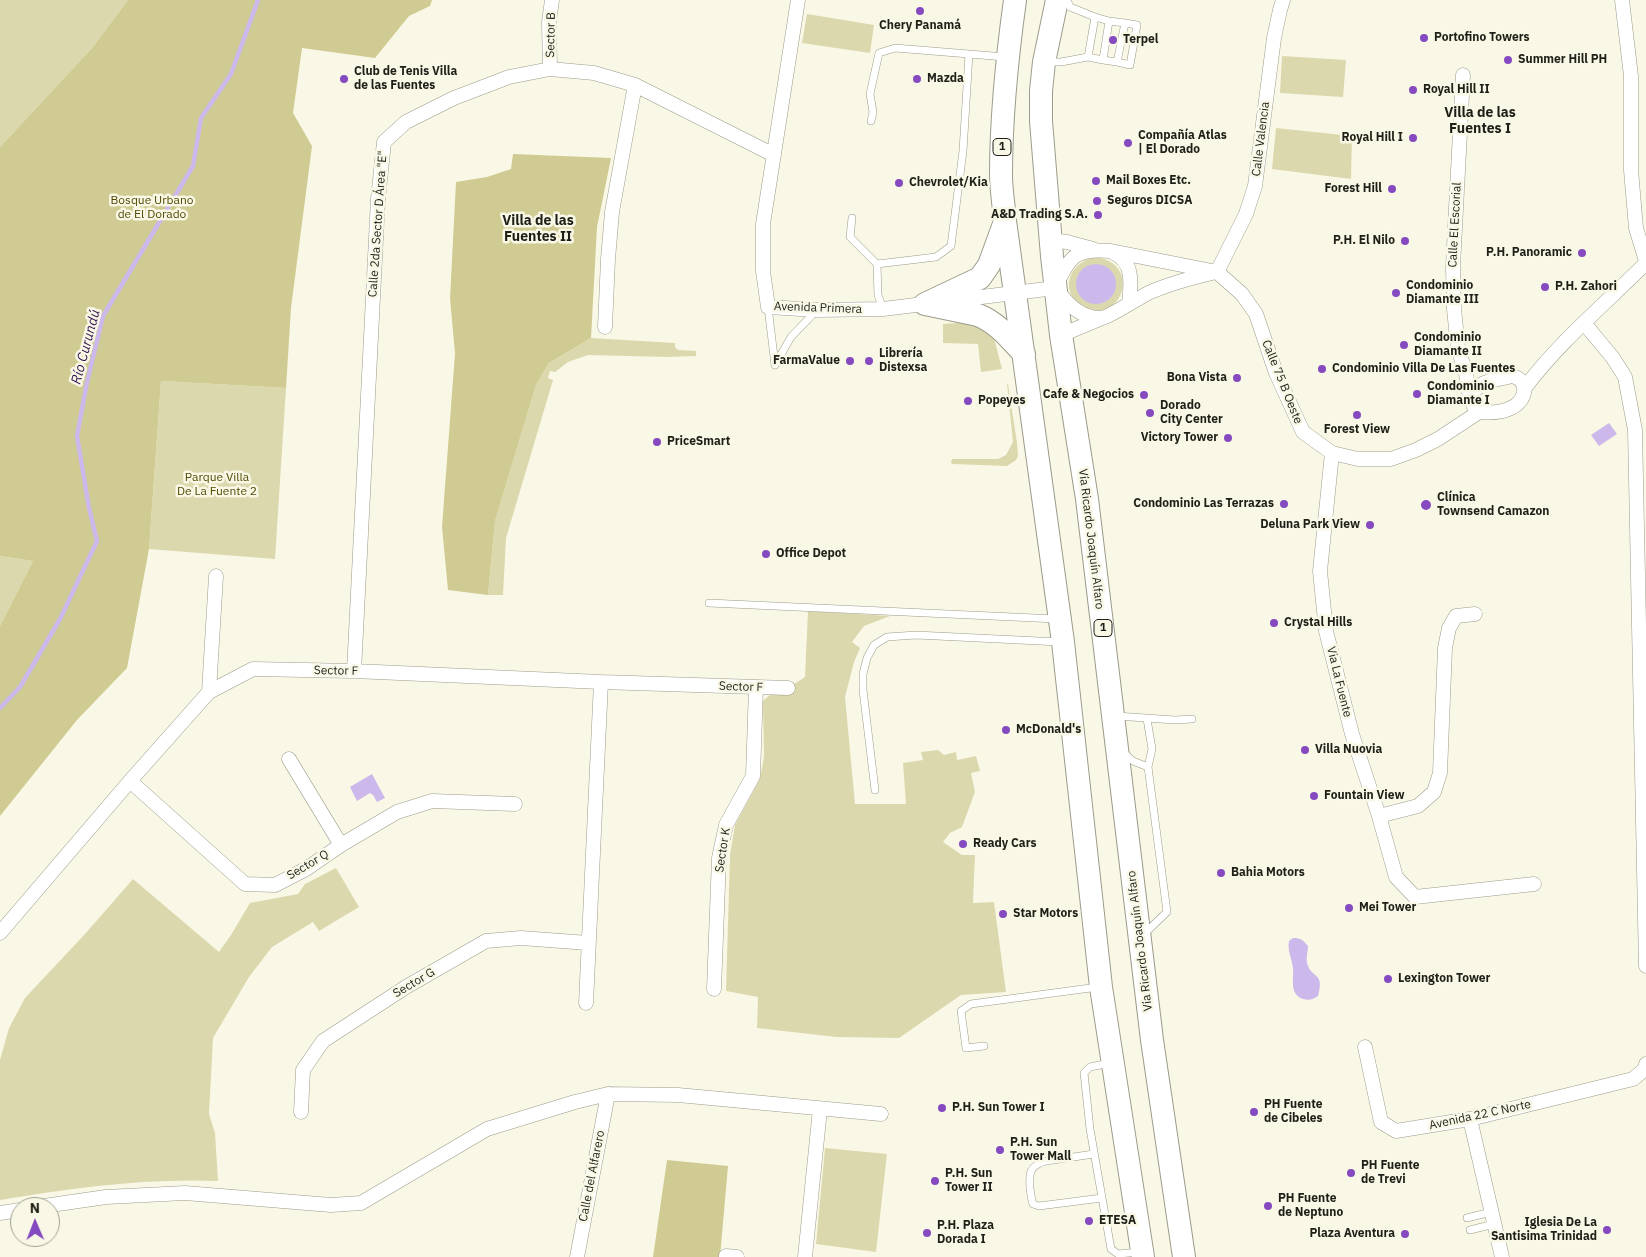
<!DOCTYPE html>
<meta charset="utf-8">
<style>
body{margin:0}
#map{position:relative;width:1646px;height:1257px;overflow:hidden;background:#f9f8e6;font-family:"IBM Plex Sans",sans-serif}
canvas{display:block}
.north{position:absolute;left:10px;top:1197px;width:50px;height:50px;box-sizing:border-box;background:#f9f8e6;border:1px solid #a2a194;border-radius:50%;rotate:359deg;font-size:14px;font-weight:700;line-height:20px;text-align:center;color:#1f1f18}
.north::after{content:'';display:block;margin:auto;width:18px;height:22px;background:#8549c0;clip-path:polygon(50% 0,100% 100%,50% 72%,0 100%)}
</style>
<div id="map">
<canvas width="1646" height="1257"></canvas>
<div class="north">N</div>
</div>
<script>
const g = document.querySelector('canvas').getContext('2d');
g.lineJoin = 'round';
function fillPath(path, color) { g.fillStyle = color; g.fill(path, 'evenodd'); }
function stroke(path, color, width, dash) { g.strokeStyle = color; g.lineWidth = width; g.lineCap = dash ? 'butt' : 'round'; g.setLineDash(dash || []); g.stroke(path); }
function label(font, color, halo, rows, align = 'center') {
  g.font = font + ' "IBM Plex Sans",sans-serif'; g.lineWidth = 5; g.setLineDash([]); g.textBaseline = 'middle'; g.strokeStyle = halo; g.fillStyle = color; for (const [text, x, y, turn = 0] of rows) {
    g.save(); g.translate(x, y); g.rotate((+turn || 0) * Math.PI / 180); g.textAlign = isNaN(turn) ? turn : align; if (halo) g.strokeText(text, 0, 0); g.fillText(text, 0, 0); g.restore();
  }
}
fillPath(new Path2D(`
 M0,0H128L92,48L0,147Z
 M807,14L874,25L870,53L802,43Z
 M1282,56L1346,60L1343,97L1280,93Z
 M1276,128L1352,136L1351,179L1272,169Z
 M1093,257C1139,260 1127,317 1091,310C1085,309 1079,306 1075,301C1061,283 1073,263 1093,257ZM1091,265L1110,298L1105,302L1098,304L1077,277L1081,271Z
 M971,322L985,326L994,338L1002,369L981,372L978,344L943,343V324Z
 M591,338L675,343V347L678,350L696,351V356L667,357L588,355L568,362L555,372L550,371L548,378L553,380L506,538L503,595H488L495,521L536,385L549,363Z
 M161,381L286,388L275,559L149,549Z
 M1007,384H1008L1017,443L1018,456L1016,460L1007,466L952,464L951,462L952,459H998L1006,455L1013,442Z
 M0,556L33,561L0,626Z
 M808,611L890,616L864,626L852,642L860,648L854,662L845,697L855,804H906L903,763L923,760L921,752L938,750L944,755L956,752L957,760L976,756L980,771L971,773L975,792L962,827L950,833L943,842L962,855H975L973,903L994,902L1006,992L961,995L899,1038L836,1037L757,1028L758,997L726,991L730,855L735,825L760,779L764,757L763,701L771,694L788,688L805,677Z
 M336,868L359,907L319,931L313,922L272,947L249,977L213,1038L209,1114L215,1133L218,1181C145,1178 72,1188 0,1200V1060L9,1028L25,998L85,934L133,879L219,952L231,935L250,903L298,894L305,884Z
 M825,1148L887,1154L876,1252L816,1244Z`), '#dcd8ad');
fillPath(new Path2D(`
 M128,0H432L430,6L409,16L375,58L302,48L293,113L312,146L291,308L286,388L161,381L149,549L127,668L77,720L0,816V626L33,561L0,556V147L92,48Z
 M513,154L611,158L597,227L591,338L549,363L536,385L495,521L488,595L448,590L442,527L455,353L450,299L456,182L487,177L511,169Z
 M667,1160L728,1166L720,1257H653Z`), '#d0cb92');
fillPath(new Path2D(`
 M1076 284a20 20 0 1 1 40 0a20 20 0 1 1-40 0Z
 M1609,423L1617,434L1599,446L1591,435Z
 M372,774L385,798L377,802L373,795L370,793L357,801L350,787Z
 M1293,938C1301,938 1303,940 1308,946C1308,951 1306,957 1307,963C1311,979 1325,971 1318,996C1313,999 1309,1001 1303,999C1289,994 1294,979 1293,968C1292,959 1287,950 1289,941Z`), '#cdb8eb');
stroke(new Path2D(`
 M0,708L20,687L60,619L97,541L89,508L77,436L87,382L103,316L193,166L201,118L231,74L258,0`), '#cdb8eb', 4.5);
const service = new Path2D(`
 M1088,57L1103,60L1109,21L1095,17
 M1103,60L1117,62L1125,23L1109,21
 M1047,62H1061L1088,57L1095,17L1070,7L1067,0
 M1117,62L1130,65L1137,25L1125,23
 M871,121L873,112L870,94L879,53L895,48L969,54
 M852,218L850,237L877,264
 M768,307L775,365
 M883,309L878,295L877,264L936,257L951,246L963,151L969,54L1005,57
 M775,365L791,337L817,310
 M709,603L1057,619
 M1116,716L1175,720L1192,719
 M1147,719L1152,749L1148,767
 M1124,753L1133,761L1148,767L1167,912L1144,934
 M875,790L863,690V674L867,658L874,645L887,637L916,635L1060,642
 M984,1046L966,1048L961,1011L971,1004L1098,987
 M1110,1063L1090,1067L1084,1073L1090,1129L1111,1249L1118,1254L1140,1252
 M1094,1154L1046,1161C1029,1166 1029,1173 1030,1188C1031,1194 1031,1199 1033,1204L1039,1206L1102,1198
 M1467,1218L1491,1212
 M1470,1230L1494,1224`);
const minor = new Path2D(`
 M798,0L763,224V271L768,307L817,310L883,309L1055,288
 M1622,0L1631,76V170L1636,228L1646,261
 M550,69L549,22L552,0
 M1463,75L1453,266L1454,309L1458,348L1466,374L1470,398
 M1050,240L1067,242L1093,249
 M1114,253C1134,262 1131,284 1129,303
 M1217,272L1242,294L1256,314L1276,373L1303,432L1332,453L1358,459H1391L1416,450L1438,439L1479,412
 M1217,272L1246,214L1255,186L1274,38L1280,10L1283,0
 M1057,284C1070,254 1079,248 1111,251L1217,272
 M1058,291C1068,305 1083,319 1102,318C1110,317 1142,295 1153,291C1172,283 1191,278 1212,273
 M1584,323L1613,358L1625,377L1635,430L1646,966
 M605,327L608,259L612,212L635,85
 M1061,335L1102,318
 M1512,376C1532,381 1525,402 1511,408C1501,413 1490,413 1479,412L1474,407L1470,398C1479,379 1493,381 1512,376Z
 M1524,389C1559,342 1605,304 1646,263
 M1332,453L1320,571L1326,631L1352,734L1379,816L1396,877L1415,897L1534,884
 M354,671L378,199L384,142L406,122L454,98L509,77L550,69L594,73L635,85L774,155
 M209,692L216,576
 M289,759L341,845
 M130,781L245,884L275,885L306,869L341,845L397,812L432,801L515,804
 M1379,816L1418,806L1434,792L1440,773L1445,648L1449,628L1456,616L1475,614
 M0,933L130,781L209,692L253,669L354,671L601,682L788,688
 M714,989L719,858L726,825L753,776L756,687
 M586,1003L601,682
 M1365,1047L1381,1122L1396,1131L1470,1119L1633,1079L1645,1069L1646,1064
 M301,1112L303,1070L323,1041L406,987L486,941L521,938L588,943
 M1470,1119L1502,1257
 M37,1207L106,1197L185,1193L331,1205L361,1203L487,1129L575,1102L608,1094L678,1095L881,1114
 M0,1213L20,1210
 M726,1256L737,1257
 M577,1257L608,1094
 M805,1257L820,1109`);
const primary = new Path2D(`
 M1015,0C1007,58 1001,116 1001,175C1001,190 1004,206 1005,221L1063,642L1101,987L1143,1257
 M1057,0L1044,62L1041,91V121L1052,256L1061,335L1087,499L1152,1040L1184,1257
 M925,304L980,278L989,265L1004,224
 M925,304L978,315C998,323 1010,339 1024,354`);
stroke(service, '#9c9b8b', 8);
stroke(minor, '#9c9b8b', 15);
stroke(primary, '#9c9b8b', 24);
stroke(service, '#fff', 7);
stroke(minor, '#fff', 14);
stroke(primary, '#fff', 22);
for (const [x, y, r, color] of [
 [920,11,5,"#8549c0"],
 [1424,38,5,"#8549c0"],
 [1113,40,5,"#8549c0"],
 [1508,60,5,"#8549c0"],
 [344,79,5,"#8549c0"],
 [917,79,5,"#8549c0"],
 [1413,90,5,"#8549c0"],
 [1413,138,5,"#8549c0"],
 [1128,143,5,"#8549c0"],
 [1096,181,5,"#8549c0"],
 [899,183,5,"#8549c0"],
 [1392,189,5,"#8549c0"],
 [1097,201,5,"#8549c0"],
 [1098,215,5,"#8549c0"],
 [1405,241,5,"#8549c0"],
 [1582,253,5,"#8549c0"],
 [1545,287,5,"#8549c0"],
 [1396,293,5,"#8549c0"],
 [1404,345,5,"#8549c0"],
 [850,361,5,"#8549c0"],
 [869,361,5,"#8549c0"],
 [1322,369,5,"#8549c0"],
 [1237,378,5,"#8549c0"],
 [1417,394,5,"#8549c0"],
 [1144,395,5,"#8549c0"],
 [968,401,5,"#8549c0"],
 [1150,413,5,"#8549c0"],
 [1357,415,5,"#8549c0"],
 [1228,438,5,"#8549c0"],
 [657,442,5,"#8549c0"],
 [1284,504,5,"#8549c0"],
 [1426,505,6,"#8549c0"],
 [1370,525,5,"#8549c0"],
 [766,554,5,"#8549c0"],
 [1274,623,5,"#8549c0"],
 [1006,730,5,"#8549c0"],
 [1305,750,5,"#8549c0"],
 [1314,796,5,"#8549c0"],
 [963,844,5,"#8549c0"],
 [1221,873,5,"#8549c0"],
 [1349,908,5,"#8549c0"],
 [1003,914,5,"#8549c0"],
 [1388,979,5,"#8549c0"],
 [942,1108,5,"#8549c0"],
 [1254,1112,5,"#8549c0"],
 [1000,1150,5,"#8549c0"],
 [1351,1173,5,"#8549c0"],
 [935,1181,5,"#8549c0"],
 [1268,1206,5,"#8549c0"],
 [1089,1221,5,"#8549c0"],
 [1607,1230,5,"#8549c0"],
 [927,1233,5,"#8549c0"],
 [1405,1234,5,"#8549c0"]
]) { const dot = new Path2D(); dot.arc(x, y, r, 0, 2 * Math.PI); g.fillStyle = color; g.fill(dot); stroke(dot, '#f9f8e6', 2); }
for (const [x, y, w] of [
 [1002,147,18],
 [1103,628,18]
]) { const box = new Path2D(); box.roundRect(x - w / 2, y - 8.5, w, 17, 4); g.fillStyle = '#f9f8e6'; g.fill(box); stroke(box, '#1f1f18', 1); }
label('bold 11px', '#1f1f18', null, [
 ["1",1002,147],
 ["1",1103,628]
]);
label('bold 12px', '#1f1f18', '#f9f8e6', [
 ["Chery Panamá",920,26,"center"],
 ["Portofino Towers",1434,38],
 ["Terpel",1123,40],
 ["Summer Hill PH",1518,60],
 ["Club de Tenis Villa",354,72],
 ["de las Fuentes",354,86],
 ["Mazda",927,79],
 ["Royal Hill II",1423,90],
 ["Compañía Atlas",1138,136],
 ["| El Dorado",1138,150],
 ["Royal Hill I",1403,138,"right"],
 ["Mail Boxes Etc.",1106,181],
 ["Chevrolet/Kia",909,183],
 ["Forest Hill",1382,189,"right"],
 ["Seguros DICSA",1107,201],
 ["A&D Trading S.A.",1088,215,"right"],
 ["P.H. El Nilo",1395,241,"right"],
 ["P.H. Panoramic",1572,253,"right"],
 ["Condominio",1406,286],
 ["Diamante III",1406,300],
 ["P.H. Zahori",1555,287],
 ["Condominio",1414,338],
 ["Diamante II",1414,352],
 ["Librería",879,354],
 ["Distexsa",879,368],
 ["FarmaValue",840,361,"right"],
 ["Condominio Villa De Las Fuentes",1332,369],
 ["Bona Vista",1227,378,"right"],
 ["Condominio",1427,387],
 ["Diamante I",1427,401],
 ["Cafe & Negocios",1134,395,"right"],
 ["Popeyes",978,401],
 ["Dorado",1160,406],
 ["City Center",1160,420],
 ["Forest View",1357,430,"center"],
 ["Victory Tower",1218,438,"right"],
 ["PriceSmart",667,442],
 ["Clínica",1437,498],
 ["Townsend Camazon",1437,512],
 ["Condominio Las Terrazas",1274,504,"right"],
 ["Deluna Park View",1360,525,"right"],
 ["Office Depot",776,554],
 ["Crystal Hills",1284,623],
 ["McDonald's",1016,730],
 ["Villa Nuovia",1315,750],
 ["Fountain View",1324,796],
 ["Ready Cars",973,844],
 ["Bahia Motors",1231,873],
 ["Mei Tower",1359,908],
 ["Star Motors",1013,914],
 ["Lexington Tower",1398,979],
 ["PH Fuente",1264,1105],
 ["de Cibeles",1264,1119],
 ["P.H. Sun Tower I",952,1108],
 ["P.H. Sun",1010,1143],
 ["Tower Mall",1010,1157],
 ["PH Fuente",1361,1166],
 ["de Trevi",1361,1180],
 ["P.H. Sun",945,1174],
 ["Tower II",945,1188],
 ["PH Fuente",1278,1199],
 ["de Neptuno",1278,1213],
 ["ETESA",1099,1221],
 ["Iglesia De La",1597,1223,"right"],
 ["Santisima Trinidad",1597,1237,"right"],
 ["P.H. Plaza",937,1226],
 ["Dorada I",937,1240],
 ["Plaza Aventura",1395,1234,"right"]
], 'left');
label('12px', '#1f1f18', '#f9f8e6', [
 ["Sector B",551,35,-89],
 ["Calle Valencia",1261,139,-83],
 ["Calle 2da Sector D Área \"E\"",378,224,-86],
 ["Calle El Escorial",1455,225,-87],
 ["Avenida Primera",818,308,2],
 ["Calle 75 B Oeste",1282,382,68],
 ["Vía Ricardo Joaquín Alfaro",1091,539,83],
 ["Sector F",336,671,1],
 ["Via La Fuente",1339,682,76],
 ["Sector F",741,687,2],
 ["Sector K",723,850,-81],
 ["Sector Q",308,865,-31],
 ["Vía Ricardo Joaquín Alfaro",1140,941,-97],
 ["Sector G",414,983,-31],
 ["Avenida 22 C Norte",1480,1115,-12],
 ["Calle del Alfarero",592,1176,-79]
]);
label('12px', '#514a03', '#f9f8e6', [
 ["Bosque Urbano",152,201],
 ["de El Dorado",152,215],
 ["Parque Villa",217,478],
 ["De La Fuente 2",217,492]
]);
label('bold 14px', '#1f1f18', '#f9f8e6', [
 ["Villa de las",1480,113],
 ["Fuentes I",1480,129],
 ["Villa de las",538,221],
 ["Fuentes II",538,237]
]);
label('italic 14px', '#351652', '#f9f8e6', [
 ["Río Curundú",86,347,-75]
]);
</script>
